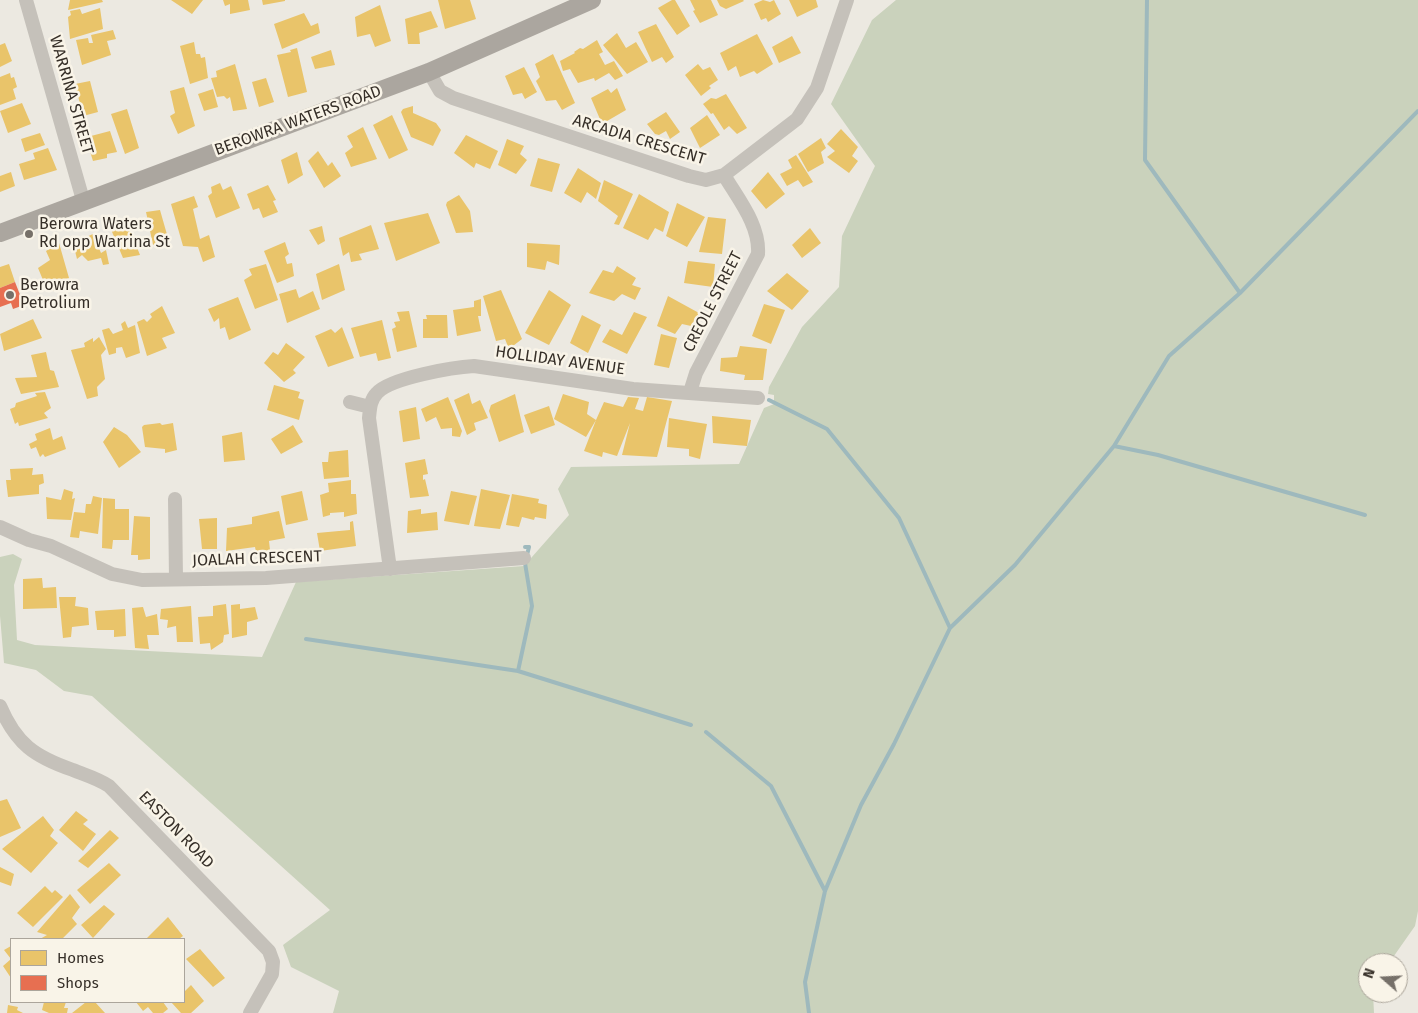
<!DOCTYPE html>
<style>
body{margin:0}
#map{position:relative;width:1418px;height:1013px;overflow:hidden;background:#ece9e1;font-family:"Fira Sans",sans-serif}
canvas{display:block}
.legend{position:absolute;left:10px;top:938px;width:175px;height:65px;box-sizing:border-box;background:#f9f4e8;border:1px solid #aba59b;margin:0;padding:6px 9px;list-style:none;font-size:15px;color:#362f28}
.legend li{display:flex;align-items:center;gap:10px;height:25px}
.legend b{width:25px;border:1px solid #aba59b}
.north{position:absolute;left:1358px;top:953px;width:50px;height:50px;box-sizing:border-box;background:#f9f4e8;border:1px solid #aba59b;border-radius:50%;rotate:289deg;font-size:14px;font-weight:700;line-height:20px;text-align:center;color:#362f28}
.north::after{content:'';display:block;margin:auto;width:18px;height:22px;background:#767069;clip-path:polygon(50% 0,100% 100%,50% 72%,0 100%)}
</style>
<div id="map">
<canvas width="1418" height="1013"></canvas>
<ul class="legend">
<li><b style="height:14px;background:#e9c46a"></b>Homes</li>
<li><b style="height:14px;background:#e76f51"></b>Shops</li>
</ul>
<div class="north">N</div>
</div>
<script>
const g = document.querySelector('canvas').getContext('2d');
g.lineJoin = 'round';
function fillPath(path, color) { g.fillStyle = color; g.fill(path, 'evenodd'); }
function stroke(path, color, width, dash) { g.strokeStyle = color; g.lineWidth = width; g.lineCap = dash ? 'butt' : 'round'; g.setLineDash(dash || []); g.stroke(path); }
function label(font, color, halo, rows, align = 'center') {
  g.font = font + ' "Fira Sans",sans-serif'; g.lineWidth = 5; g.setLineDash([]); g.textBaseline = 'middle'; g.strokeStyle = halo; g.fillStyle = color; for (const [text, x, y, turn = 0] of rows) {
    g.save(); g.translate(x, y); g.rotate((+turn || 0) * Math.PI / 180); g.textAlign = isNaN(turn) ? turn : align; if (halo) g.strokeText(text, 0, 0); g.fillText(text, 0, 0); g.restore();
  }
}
fillPath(new Path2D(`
 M896,0H1418V911L1415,926L1389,963H1368V993H1373L1374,1013H333L339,991L291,967L283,945L330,910L92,696L64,691L36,670L4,663L0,616V557L13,554L22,559L14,585L17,640L35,645L262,657L296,582L524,566L569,515L558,489L571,467L739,464L764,408L774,404V395L768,394L769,387L802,327L839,287L842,236L875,166L831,104L872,20Z`), '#cad2bc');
fillPath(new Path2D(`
 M70,0H102L103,2L68,10Z
 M171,0H203L192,14Z
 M223,0H248L250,10L230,14V4L225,6Z
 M262,0H285V1L263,5Z
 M438,0H470L476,19L445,29Z
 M672,0H675L690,26L677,35L658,8Z
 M690,0H711L718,15L700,23L693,11L695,10Z
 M717,0H743L744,1L726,9L720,6Z
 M763,0L770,2L774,0L781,14L768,22L766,18L761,20L754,4Z
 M789,0H816L818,7L797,17Z
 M380,5L391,41L375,47L370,34L357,37L355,17Z
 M100,8L103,29L70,39L68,17L71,15L70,11L80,9L82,14Z
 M431,11L438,27L419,33L420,44H408L405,19Z
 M304,13L311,26L318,23L320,33L282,49L274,24Z
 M656,24L674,57L666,63L662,57L652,62L638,32Z
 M113,30L116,39L107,41L111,55L82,65L76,40L88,38L89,43H93L91,35Z
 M617,33L626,48L636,42L648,62L627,74L603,45Z
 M757,34L773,64L757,74L754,71L740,77L736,66L728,71L720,53Z
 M792,36L801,53L779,63L772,47Z
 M597,40L603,52L599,54L605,65L614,61L623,76L615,80L609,73L595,81L594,78L578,83L570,69L563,71L560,61L575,53L574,52L580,48L583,49Z
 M194,42L196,54H200L201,58L205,57L208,78L190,84L180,46Z
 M5,43L12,61L0,67V45Z
 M297,48L307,92L288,97L277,55L291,52L290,50Z
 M331,50L335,65L315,69L311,57Z
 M553,54L575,103L562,110L556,100L546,101L536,81L540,77L535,64Z
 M235,64L247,109L233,111L230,97L227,99L224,96L217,97L211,78L217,77L216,71Z
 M698,64L703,70L710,67L718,80L709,86L711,88L701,96L685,75Z
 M524,67L537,92L525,99L522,93L513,95L505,76Z
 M10,73L11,78L14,77L17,87L13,89L16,99L0,105V77Z
 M266,78L274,102L259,107L252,82Z
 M90,81L98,112L83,116L75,84Z
 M184,87L195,126L178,134L170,116L175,113L170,91Z
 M617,88L626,110L602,124L591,98L608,89L611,93Z
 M213,89L218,107L204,111L198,94Z
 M726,94L747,128L737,134L729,126L724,130L713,113L711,114L703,104L711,98L716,99Z
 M22,103L31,124L8,133L0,111Z
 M413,106V113L436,123L441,130L433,146L411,137L401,112L403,109Z
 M127,109L139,148L125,154L111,114Z
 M666,112L680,132L670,139L666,131L659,135L655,134L647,124Z
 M392,115L408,150L389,159L373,125Z
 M707,115L720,135L700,148L690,128Z
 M363,127L377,159L351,167L345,153L353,147L347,136Z
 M841,129L858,147L852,156L858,161L849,173L827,157L835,151L827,144Z
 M110,131L117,152L107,154V158L93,161L88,145L90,144L89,141H92L91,136Z
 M40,133L45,145L25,152L21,139Z
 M466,135L498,151L490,169L476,163L474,168L454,153Z
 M821,138L826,148L821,152L824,163L808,172L798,154Z
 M507,139L524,146L520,154L527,160L516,174L498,165Z
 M48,148L57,170L24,180L19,164L35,159L33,153Z
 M318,151L328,166L332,162L341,176L324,188L308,161Z
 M297,152L303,175L288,184L281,160Z
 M796,155L813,182L803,187L798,180L787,186L780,174L792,168L788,160Z
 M538,158L560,164L552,192L530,186Z
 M578,168L601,183L596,199L587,192L581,203L564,193Z
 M11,172L15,186L0,192V176Z
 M768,172L785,194L766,209L751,191Z
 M604,180L633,194L619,225L614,224L618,216L598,201Z
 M220,183L223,190L231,186L240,208L216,218L208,196L212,193L211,187Z
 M268,185L276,200L273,201L278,212L263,218L259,208L253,210L247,194Z
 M639,194L669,212L663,232L655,228L648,240L623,228Z
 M459,195L470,211L473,232L456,233L446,205L447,202Z
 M194,196L198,207L193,209L200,239L209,235L215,257L203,262L198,247L183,246L171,204Z
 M677,203L705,217L687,247L666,236Z
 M160,210L168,238L153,245L149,226L141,230L140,218L148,221L146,212Z
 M428,213L440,243L396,261L384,223Z
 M708,217L726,219L722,254L699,252Z
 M126,220L140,255L123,258L110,227Z
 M371,225L379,249L359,254L362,260L351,262L349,252L343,256L339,238Z
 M322,226L325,241L318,245L309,230Z
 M810,228L821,243L802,258L792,245Z
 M93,234L101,253L106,250L109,264L103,265L101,258L88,261L82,255L77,259L73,243Z
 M285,242L289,254L285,257L287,264L292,263L294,276L277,283L264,251Z
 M59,243L69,278L61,282L64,288L48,292L38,268L50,260L46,251Z
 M527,243L560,245L559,265L547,261L545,270L527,267Z
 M688,261L715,264L713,287L684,283Z
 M9,264L15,282L0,288V267Z
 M266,264L278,300L255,309L244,280L252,275L249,269Z
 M339,264L345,290L322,300L316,274Z
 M617,266L636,278L632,285L641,288L635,300L622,294L614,301L589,293L603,270L613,273Z
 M787,273L809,291L792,310L767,291Z
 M296,289L299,298L313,291L320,309L287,323L279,294Z
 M501,290L522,339L509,349L505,339L496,341L483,296Z
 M549,290L571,305L549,345L525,333Z
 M668,296L699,313L691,326L682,324L675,334L657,326Z
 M238,297L251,330L229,340L225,327L220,329L219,318L214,322L208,309Z
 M481,299V316H478L481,331L457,336L453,310L474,307V301Z
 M764,304L785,310L771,344L752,336Z
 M162,306L175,333L162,338L167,348L147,356L137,322L144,319L147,322L152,317L150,314Z
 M409,311L417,347L397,352L392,329L396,327L394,322L400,321L397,312Z
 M634,312L647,317L627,354L602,342L610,329L622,335Z
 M426,315H447L448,338H423V319H427Z
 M582,315L601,325L588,353L570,343Z
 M33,319L42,338L4,351L0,334Z
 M382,320L391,358L378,361L376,353L360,357L351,328Z
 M125,321L128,328L135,325L140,353L126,358L122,347L116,348V353L109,355L102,330L109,328L113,334L123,330L121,324Z
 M342,327L354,358L328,367L315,336L331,329L335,333Z
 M661,334L677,338L669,368L654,365Z
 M99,337L106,349L101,355L105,379L97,387L98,396L87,399L71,350L85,347L84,343L93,338V342Z
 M286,343L305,357L293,370L296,373L284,382L264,363L273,352L278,355Z
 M740,346L767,349L763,380H744L745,375L720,371L721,358L737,357Z
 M46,352L50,370L54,371L59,387L21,394L15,378L37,377L31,355Z
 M274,385L300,392L298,398L304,400L299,420L267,410Z
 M45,392L51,408L44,413L48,418L19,426L18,422L15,424L10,409L15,407L16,403L37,396L35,393Z
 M469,393L472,404L480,400L488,418L474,423L476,430L467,435L454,400Z
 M515,394L524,432L499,442L489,411L491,405Z
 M563,394L589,402L587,414L596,420L604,402L623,407L628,397L639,398L635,409L643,411L647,397L672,401L657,457L622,455L630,423L617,456L603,452L602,457L584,451L596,420L586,437L554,419Z
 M448,397L462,431L460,437L452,436V428L441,429L436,417L426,422L421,409Z
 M549,406L555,425L531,434L524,415Z
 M416,407L420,439L403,442L399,411Z
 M712,416L751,420L747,446L713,443Z
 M669,418L707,424L700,459L689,456V449L667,447Z
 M160,423L162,425L173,423L177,450L165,453V449L145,447L142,427L144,425Z
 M293,425L303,442L281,454L271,439Z
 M114,427L127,435L141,452L119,468L103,442Z
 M50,428L53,440L62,436L66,449L45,457L43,454L40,457L36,447L31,449L29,444L37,440L35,434Z
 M242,432L245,460L224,462L222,436Z
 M348,450L349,477L324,479L322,462H328L329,452Z
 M425,459L428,474L423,475V480L425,479L429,496L410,498L405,463Z
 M33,468L32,475L43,474L44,483L39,485V494L8,497L6,480H11L10,469Z
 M351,480V494H356L357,514L344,517V512L330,513V515L323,517L320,495L329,492L328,483Z
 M64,489L73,492L72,499L75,498L71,520L47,519L46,497L61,500Z
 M481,489L510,495L500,529L474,526Z
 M302,491L308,520L286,525L281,496Z
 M451,491L477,496L469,525L444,521Z
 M512,494L539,499L538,503L547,505L546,519L535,517L534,520L522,517L519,527L506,525Z
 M93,496L102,498L98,534L80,531L79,538L70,537L74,512L85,513L86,504H91Z
 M103,498L115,499V509H129V540H113L112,549L102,548Z
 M421,509V514L437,512L438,530L407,533L408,511Z
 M279,511L285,538L269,541L270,550L256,552L255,547L226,551L227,528L252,524V517Z
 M134,516L150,517V559L138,560V555H131Z
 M217,518V549H202L199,519Z
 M353,521L356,546L320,551L317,533L350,530V522Z
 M42,578L43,588L56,587L57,608L23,609V579Z
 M59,597H76L75,606L88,608L89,625L72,627L71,637L63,638Z
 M226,604L229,634L224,635L223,642L211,650L210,643L200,644L198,617L213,616V606Z
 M240,604V609L255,607L258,619L247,622V635L232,638L231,605Z
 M191,606L193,642H177L176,626L167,628L168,620L160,619L161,609Z
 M143,607L146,617L157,614L159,635H147L149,649L135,648L132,608Z
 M125,609L126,636L114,637V630H97L95,611Z
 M7,799L21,828L0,837V801Z
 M76,811L88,820L83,824L96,834L83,851L59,830Z
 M43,816L54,830L50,836L58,843L31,873L2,849Z
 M110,830L119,838L88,868L78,861Z
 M109,863L121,875L90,904L77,890Z
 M0,867L14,874L11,886L0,882Z
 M45,886L52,893L55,890L63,897L33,927L17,913Z
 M70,894L80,907L72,918L77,924L62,939H40L47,935L37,932Z
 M104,905L115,914L93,938L81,925Z
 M168,917L183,936L179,939H146Z
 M11,946V978L3,966L11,959L4,950Z
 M200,949L225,978L213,987L186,959Z
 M191,985L204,1001L191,1013H181L171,1002H184V992Z
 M44,1002H66L64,1008H68L67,1013H49L42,1010Z
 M86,1002H95L105,1013H72Z
 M136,1002H163L168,1009L163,1013H153L148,1007L143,1011Z
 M8,1005L18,1007L17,1010L23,1013H7Z`), '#e9c46a');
fillPath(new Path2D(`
 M15,282L24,305L13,309L11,303L0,307V288Z`), '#e76f51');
stroke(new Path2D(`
 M1147,0L1145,160L1240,293
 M769,400L827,429L899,518L950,628
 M1114,446L1158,455L1365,515
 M306,639L518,671L691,725
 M518,671L532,606L525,563L529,547H525
 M706,732L771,786L825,891
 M809,1013L805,982L825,891L861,805L894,744L950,628L1015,565L1114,446L1169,356L1240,293L1418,111`), '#9eb9bd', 4);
stroke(new Path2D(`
 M26,0L83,200
 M429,72L440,91L453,98L689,176L706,180L724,175L797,119L817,88L847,0
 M690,392L696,373L758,254C760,225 738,199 724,175
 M350,402L370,407
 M175,499L176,579
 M0,527L29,540L51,546L112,574L142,580L266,578L524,558
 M390,569L369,418C370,409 370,400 377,393C390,378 454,367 474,366L633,389L758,398
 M0,706C16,744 35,757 73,770C85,775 97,778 109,786L269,951L273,962L272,974L250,1013`), '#c5c1ba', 14);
stroke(new Path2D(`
 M0,233L429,72L592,0`), '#aba69f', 18);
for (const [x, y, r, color] of [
 [29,234,5,"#767069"],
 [10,295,5,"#767069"]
]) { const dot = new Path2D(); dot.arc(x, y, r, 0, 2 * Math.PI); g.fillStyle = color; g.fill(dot); stroke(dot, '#f9f4e8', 2); }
label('16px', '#362f28', '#f9f4e8', [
 ["WARRINA STREET",71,95,74],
 ["BEROWRA WATERS ROAD",298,121,-20],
 ["ARCADIA CRESCENT",639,140,17],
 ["CREOLE STREET",713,302,-63],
 ["HOLLIDAY AVENUE",560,361,8],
 ["JOALAH CRESCENT",257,559,-2],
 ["EASTON ROAD",176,830,46]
]);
label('16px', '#362f28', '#f9f4e8', [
 ["Berowra Waters",39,225],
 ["Rd opp Warrina St",39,243],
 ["Berowra",20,286],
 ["Petrolium",20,304]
], 'left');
</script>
